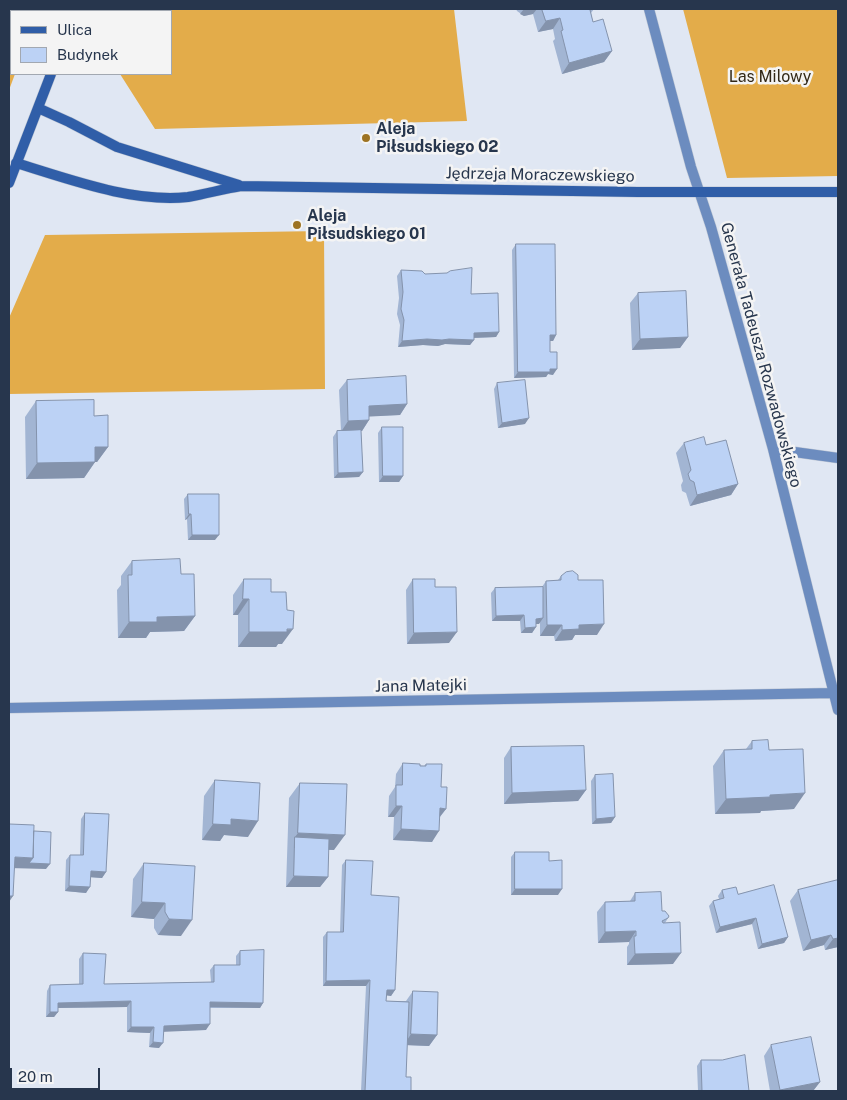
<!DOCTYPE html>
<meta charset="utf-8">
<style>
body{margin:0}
#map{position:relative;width:847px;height:1100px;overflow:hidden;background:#e0e7f3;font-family:"Public Sans",sans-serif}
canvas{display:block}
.frame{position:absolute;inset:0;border:10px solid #27364d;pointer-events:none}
.legend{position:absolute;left:10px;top:10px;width:162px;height:65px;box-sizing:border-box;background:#f4f4f4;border:1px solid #a2a8b1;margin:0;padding:6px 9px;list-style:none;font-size:15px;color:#27364d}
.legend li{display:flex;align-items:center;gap:10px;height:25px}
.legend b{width:25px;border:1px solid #a2a8b1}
.scale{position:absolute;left:10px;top:1068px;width:90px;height:22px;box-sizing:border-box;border:2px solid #27364d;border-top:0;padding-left:6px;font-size:15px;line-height:18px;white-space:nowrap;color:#27364d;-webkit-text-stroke:4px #f4f4f4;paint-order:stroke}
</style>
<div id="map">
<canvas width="847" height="1100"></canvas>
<div class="frame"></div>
<ul class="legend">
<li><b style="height:6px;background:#305ea8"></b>Ulica</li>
<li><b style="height:14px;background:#bcd2f5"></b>Budynek</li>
</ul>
<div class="scale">20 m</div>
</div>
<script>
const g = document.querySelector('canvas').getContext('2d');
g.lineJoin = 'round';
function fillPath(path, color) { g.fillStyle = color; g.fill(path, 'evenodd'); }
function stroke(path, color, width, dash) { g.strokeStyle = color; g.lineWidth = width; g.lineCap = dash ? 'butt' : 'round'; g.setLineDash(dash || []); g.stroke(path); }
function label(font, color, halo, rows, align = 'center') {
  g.font = font + ' "Public Sans",sans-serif'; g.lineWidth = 5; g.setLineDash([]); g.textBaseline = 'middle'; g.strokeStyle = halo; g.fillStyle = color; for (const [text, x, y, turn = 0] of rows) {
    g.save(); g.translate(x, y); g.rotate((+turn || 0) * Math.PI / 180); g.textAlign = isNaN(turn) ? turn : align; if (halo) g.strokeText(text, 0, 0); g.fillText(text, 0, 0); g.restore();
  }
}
fillPath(new Path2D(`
 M9,9H41L40,11H11V74H15L9,90Z
 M131,9H454L467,121L155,129L120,74H171V11H130Z
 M683,9H838V176L727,178Z
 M324,231L325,389L9,394V318L45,235Z`), '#e3ac4a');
const street = new Path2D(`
 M649,9L691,167L711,227L773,449L838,710
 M773,449L838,458
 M9,708L834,693`);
const secondary = new Path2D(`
 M76,11L77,9
 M38,108L69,122L117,147L239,185
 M16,163C69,179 132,203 188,197C206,194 223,189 241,186L638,192H838
 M9,183L51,74`);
stroke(street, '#bbc4d2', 11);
stroke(secondary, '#bbc4d2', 11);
stroke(street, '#6c8cbf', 10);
stroke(secondary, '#305ea8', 10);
fillPath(new Path2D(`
 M516,9H594L591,13L593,22L612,51L604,62L562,74L553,41L555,39L553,29L538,32L533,14L524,16L517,11Z
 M516,244L556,335L553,341H550V352L553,375L548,374L546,377L514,378L512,250Z
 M401,270L425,274L471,294L499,332L496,337L474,338V340L470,345L445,344L438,346L423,345L398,347L400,325L397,314L399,298L397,276Z
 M638,293L688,337L680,348L632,350L630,303Z
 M347,380L407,404L400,415L369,416V420L362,431H361L363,472L359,477L334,478L333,437L337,431H341L339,390Z
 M497,383L525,424L498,428L494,389Z
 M36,401L94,416L108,447L97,462H95L84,478L26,479L25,417Z
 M382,427L403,476L399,482H379L378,433Z
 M684,443L706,445L738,484L731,495L690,506L686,493L682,491L681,485L683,481L676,453Z
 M188,494L215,540H188L187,519L185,520L184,499Z
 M132,561L181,574L195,616L184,631L150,632L146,638H118L117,590L121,585V576Z
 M561,576L578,580L597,635H575L572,640L555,641L554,636H540V623L536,624V627L532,633H521L520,621H492L491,593L495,588L542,587L546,581L558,580Z
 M244,579L271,592L282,644H278L276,647H238V615H233V595Z
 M413,579L435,587L449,643L407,644L406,590Z
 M752,741L769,750L794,809L761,811L760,813L715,814L713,766L724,750L746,749Z
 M511,747L586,790L578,801L504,804V758Z
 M403,763L424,766L426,764L441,787L446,809L440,817L432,842L393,840L394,817H388L389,796L395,787L396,774Z
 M595,775L615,817L611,823L592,824L591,781Z
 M215,780L248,837L224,835L220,841L202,840L204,796Z
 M300,783L334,850H328V877L320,887H286L289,798Z
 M85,813L106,872L102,878L91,877L86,893L65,891L66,860L70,855H80L81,819Z
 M515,852L549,861L558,895H511V857Z
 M346,860L371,895L395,990L391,996L387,995L386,1001H406L413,991L437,1035L429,1046L407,1045L406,1077L411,1091H361L366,986H323V937L327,932H340L342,865Z
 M144,863L181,936L158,935L154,928V919L131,917L133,879Z
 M838,880V947L825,950L824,945L803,951L790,901L798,890Z
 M722,890L738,894L788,937L784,943L758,949L752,924L716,933L709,906L713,901L719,899L718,896Z
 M635,893L662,911L668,918L665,923L673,964L627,965V947L629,944V942L598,943L597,912L605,902L630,901Z
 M240,951L263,1003L260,1008H210L206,1030L164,1031L159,1048L149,1047L150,1033L127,1032V1007L58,1008V1012L54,1017H46L47,991L50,985L79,984V959L83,953L104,984L211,982L210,970L214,965H236V956Z
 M771,1045L820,1082L813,1091H770L764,1056Z
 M701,1060L749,1091H698L697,1066Z`), '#a2b5d3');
fillPath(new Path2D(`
 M524,9H537L533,14L524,16L520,14Z
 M560,18L553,29L538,32L546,21Z
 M612,51L604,62L562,74L569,63Z
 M499,332L496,337L470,338L474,333Z
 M550,335H556L553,341H546Z
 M688,337L680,348L632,350L640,339Z
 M427,339H449L474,340L470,345L445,344L438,346L423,345L398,347L402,341Z
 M550,369H557L553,375L548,374L546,377L514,378L518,372Z
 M407,404L400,415L361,417L369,406Z
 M529,418L525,424L498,428L502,423Z
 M369,420L362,431L341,432L348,421Z
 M95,447H108L97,462H95L84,478L26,479L37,463Z
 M363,472L359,477L334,478L338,473Z
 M383,476H403L399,482H379Z
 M738,484L731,495L690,506L697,495Z
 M189,514H191L187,519L185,520Z
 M192,535H219L215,540H188Z
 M243,599H249L238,615H233Z
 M524,615L520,621H492L496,616Z
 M195,616L184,631L150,632L146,638H118L129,622L157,617Z
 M543,618L539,624H532L536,619Z
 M604,624L597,635H575L572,640L555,641L562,630L579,625Z
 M547,625H562L554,636H540Z
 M536,627L532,633H521L525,628Z
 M293,629L282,644H278L276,647H238L249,632Z
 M457,632L449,643L407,644L414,633Z
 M586,790L578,801L504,804L512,793Z
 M805,793L794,809L761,811L760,813L715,814L726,799L770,795Z
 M396,806H402L394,817H388Z
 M440,808L446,809L438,819Z
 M615,817L611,823L592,824L596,819Z
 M231,819L258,821L248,837L224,835L220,841L202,840L213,824Z
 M401,829L439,831L432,842L393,840Z
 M298,833L345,835L334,850L294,848L295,837Z
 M15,857L33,858L50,864L46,869L9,868Z
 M91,871L106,872L102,878L87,877Z
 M294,876L328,877L320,887H286Z
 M69,886L90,887L86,893L65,891Z
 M515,889H562L558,895H511Z
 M9,896H13L9,902Z
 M142,902L165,903L154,919L131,917Z
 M756,918L752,924L716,933L720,927Z
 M169,919L192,920L181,936L158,935Z
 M636,931L629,942L598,943L605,932Z
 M831,935L824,945L803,951L811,940Z
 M788,937L784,943L758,949L762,944Z
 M838,938V947L825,950L833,939Z
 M681,953L673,964L627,965L635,954Z
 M370,980L366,986H323L326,981Z
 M387,990H395L391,996L383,995Z
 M131,1001L127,1007L54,1008L58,1003Z
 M210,1002L263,1003L260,1008L207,1007Z
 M50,1012H58L54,1017H46Z
 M210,1024L206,1030L160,1032L164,1026Z
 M131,1027H154L150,1033L127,1032Z
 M411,1034L437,1035L429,1046L404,1045Z
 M153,1042L163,1043L159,1048L149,1047Z
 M820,1082L813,1091H779L780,1090Z`), '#8493ac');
const building = new Path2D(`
 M542,9H593L590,10L593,22L603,19L612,51L569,63L561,31L563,30L560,18L546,21Z
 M516,244H555L556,335H550V352H557V369H550V372H518Z
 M472,268L471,294L498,293L499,332L474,333V340L449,339L442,340L427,339L402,341L404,320L401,309L403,292L401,270L422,271L425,274L447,273L450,271Z
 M686,291L688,337L640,339L638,293Z
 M406,376L407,404L369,406V420L348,421L347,380Z
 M525,380L529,418L502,423L497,383Z
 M94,400V416L108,415V447H95V462L37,463L36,401Z
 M382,427H403V476H383Z
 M361,430L363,472L338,473L337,431Z
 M704,437L706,445L726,440L738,484L697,495L694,482L690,480L688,474L691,470L684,443Z
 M188,494H219V535H192L191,514H189Z
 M180,559L181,574H194L195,616L157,617V622H129L128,575H132V561Z
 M573,571L578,575V580H603L604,624L579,625V629L562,630V625H547L546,581L561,580V576L566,572Z
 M244,579H271V592H286L287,610L294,611L293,629H287V632H249V599H243Z
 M413,579H435V587H456L457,632L414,633Z
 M543,587V618L536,619V627L525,628L524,615L496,616L495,588Z
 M768,740L769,750L803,749L805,793L770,795V797L726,799L724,750L752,749V741Z
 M584,746L586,790L512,793L511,747Z
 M403,763L420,764V766H426V764H442L441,787H447L446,809L440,808L439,831L401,829L402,806H396V785H402Z
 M613,774L615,817L596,819L595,775Z
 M215,780L260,783L258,821L231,819V825L213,824Z
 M300,783L347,784L345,835L298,833Z
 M85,813L109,814L106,872L91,871L90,887L69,886L70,855H83Z
 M9,824L34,825L33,858L15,857L13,896H9Z
 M34,831L51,832L50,864L29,863L33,858Z
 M295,837L329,839L328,877L294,876Z
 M515,852H549V861L562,860V889H515Z
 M346,860L373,861L371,895L399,897L395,990H387L386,1001L409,1002L406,1077H411V1091H365L370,980L326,981L327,932H343Z
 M144,863L195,866L192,920L169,919L165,912V903L142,902Z
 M838,880V938L833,939L831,935L811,940L798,890Z
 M774,885L788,937L762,944L756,918L720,927L713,901L724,898L722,890L736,887L738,894Z
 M661,892L662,911H665L669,916L668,918L662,921L663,923L680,922L681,953L635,954L634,936H636V931L605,932V902L635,901V893Z
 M264,950L263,1003L210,1002V1024L164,1026L163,1043L153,1042L154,1027H131V1001L58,1003V1012H50V985L83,984V953L106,954L104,984L214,982V965H240V951Z
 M413,991L438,992L437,1035L411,1034Z
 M811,1037L820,1082L780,1090L771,1045Z
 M745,1055L749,1091H702L701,1060H722Z`);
fillPath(building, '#bcd2f5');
stroke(building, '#8493ac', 1);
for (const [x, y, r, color] of [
 [366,138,5,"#9d7322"],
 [297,225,5,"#9d7322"]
]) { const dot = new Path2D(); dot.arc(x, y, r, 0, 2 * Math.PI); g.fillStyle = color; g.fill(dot); stroke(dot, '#f4f4f4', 2); }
label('16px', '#322817', '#f4f4f4', [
 ["Las Milowy",770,77]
]);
label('bold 16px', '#27364d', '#f4f4f4', [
 ["Aleja",376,129],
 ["Piłsudskiego 02",376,147],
 ["Aleja",307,216],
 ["Piłsudskiego 01",307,234]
], 'left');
label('16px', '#27364d', '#f4f4f4', [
 ["Jędrzeja Moraczewskiego",540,175,1],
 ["Generała Tadeusza Rozwadowskiego",761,355,75],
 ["Jana Matejki",421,686,-1]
]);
</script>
